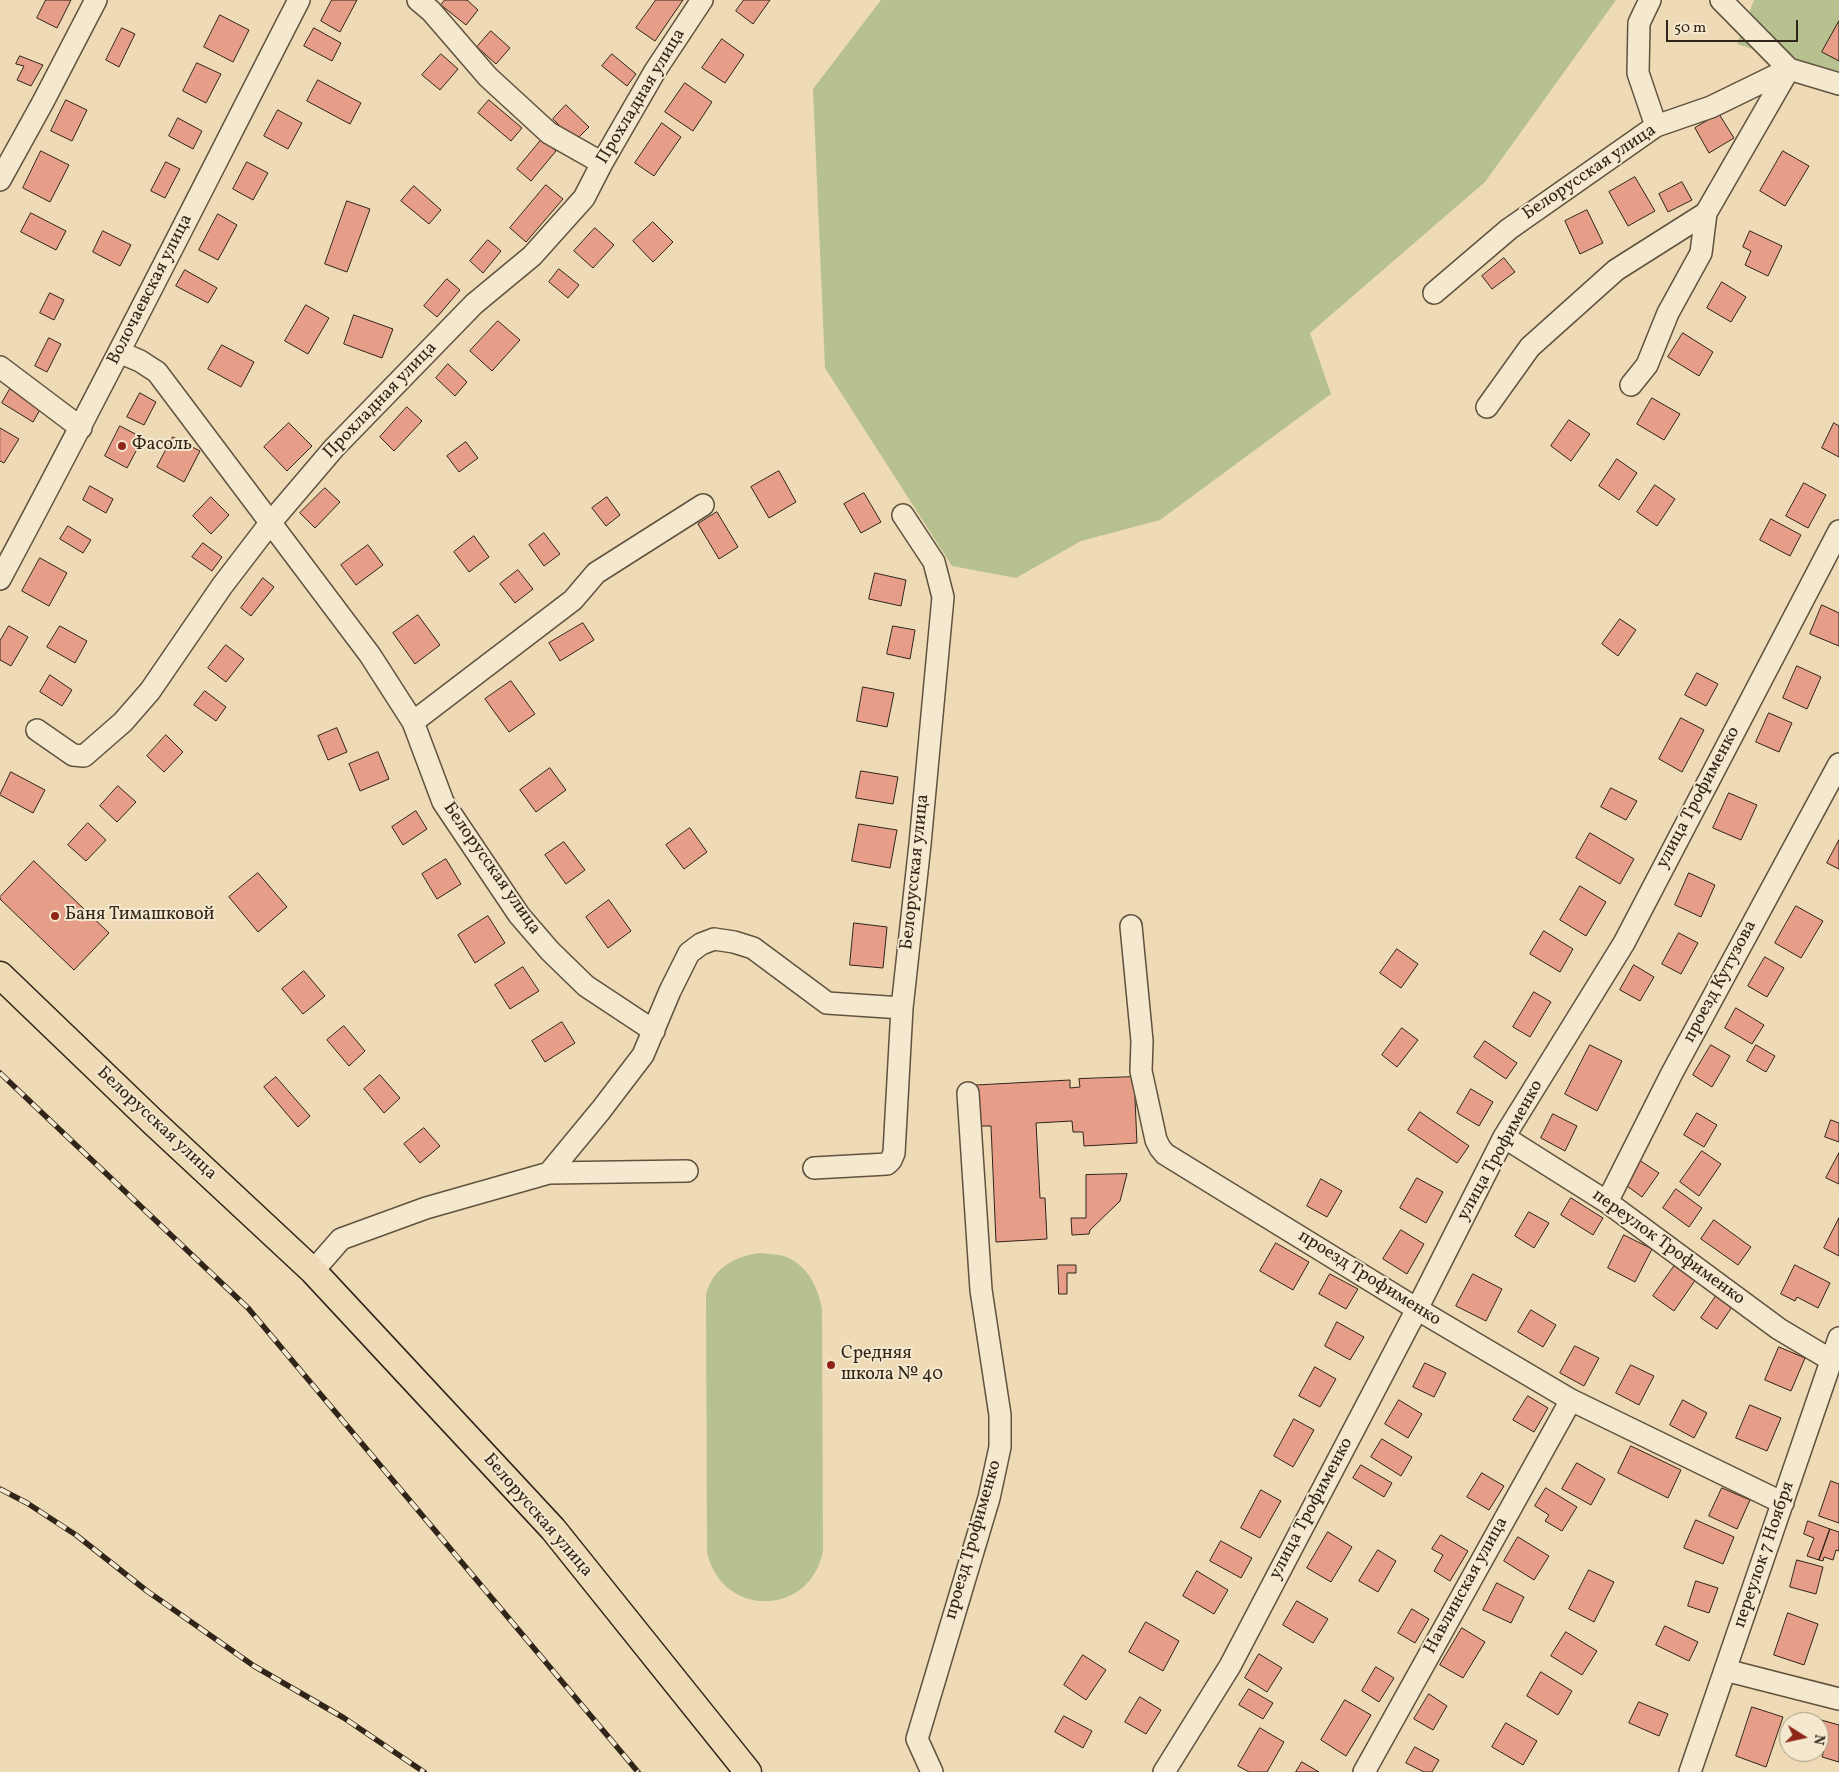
<!DOCTYPE html>
<meta charset="utf-8">
<style>
body{margin:0}
#map{position:relative;width:1839px;height:1772px;overflow:hidden;background:#eedbb5;font-family:Vollkorn,serif}
canvas{display:block}
.north{position:absolute;left:1779px;top:1712px;width:50px;height:50px;box-sizing:border-box;background:#f4e8cf;border:1px solid #a69a86;border-radius:50%;rotate:100deg;font-size:14px;font-weight:700;line-height:20px;text-align:center;color:#312418}
.north::after{content:'';display:block;margin:auto;width:18px;height:22px;background:#8f2418;clip-path:polygon(50% 0,100% 100%,50% 72%,0 100%)}
.scale{position:absolute;left:1666px;top:20px;width:132px;height:22px;box-sizing:border-box;border:2px solid #312418;border-top:0;padding-left:6px;font-size:15px;line-height:18px;white-space:nowrap;color:#312418;-webkit-text-stroke:4px #f4e8cf;paint-order:stroke}
</style>
<div id="map">
<canvas width="1839" height="1772"></canvas>
<div class="north">N</div>
<div class="scale">50 m</div>
</div>
<script>
const g = document.querySelector('canvas').getContext('2d');
g.lineJoin = 'round';
function fillPath(path, color) { g.fillStyle = color; g.fill(path, 'evenodd'); }
function stroke(path, color, width, dash) { g.strokeStyle = color; g.lineWidth = width; g.lineCap = dash ? 'butt' : 'round'; g.setLineDash(dash || []); g.stroke(path); }
function label(font, color, halo, rows, align = 'center') {
  g.font = font + ' Vollkorn,serif'; g.lineWidth = 4; g.setLineDash([]); g.textBaseline = 'middle'; g.strokeStyle = halo; g.fillStyle = color; for (const [text, x, y, turn = 0] of rows) {
    g.save(); g.translate(x, y); g.rotate((+turn || 0) * Math.PI / 180); g.textAlign = isNaN(turn) ? turn : align; if (halo) g.strokeText(text, 0, 0); g.fillText(text, 0, 0); g.restore();
  }
}
fillPath(new Path2D(`
 M881,0H1616L1485,182L1310,333L1331,394L1160,520L1081,541L1016,578L952,566L825,368L813,89Z
 M1754,0H1839V78L1737,44Z
 M760,1253C768,1254 776,1254 784,1256C807,1264 818,1287 822,1309L823,1550C811,1618 721,1618 707,1552L706,1295C712,1269 734,1256 760,1253Z`), '#b6c18f');
const building = new Path2D(`
 M46,0H71L57,28L37,18Z
 M332,0H357L340,32L321,21Z
 M445,0H467L478,10L466,25L441,5Z
 M656,0H683L655,41L636,28Z
 M744,0H770L753,24L736,11Z
 M220,15L249,30L233,62L204,47Z
 M1839,21V61L1822,52Z
 M122,28L135,34L119,67L106,60Z
 M314,28L341,43L332,61L304,46Z
 M491,31L510,48L496,64L477,47Z
 M722,39L744,55L725,83L702,68Z
 M441,54L458,69L440,90L422,75Z
 M612,54L636,74L627,86L602,66Z
 M20,56L43,65L31,86L17,80L24,66L16,64Z
 M197,63L221,74L206,103L183,91Z
 M318,80L361,103L350,124L307,101Z
 M685,83L712,102L693,131L665,112Z
 M66,100L87,110L72,141L51,131Z
 M489,100L522,128L511,141L478,113Z
 M566,105L589,127L575,141L553,119Z
 M278,110L302,123L288,149L264,136Z
 M1719,114L1734,138L1709,153L1695,128Z
 M178,118L202,131L193,149L169,136Z
 M662,123L681,137L654,176L635,163Z
 M542,139L556,151L531,181L517,169Z
 M41,151L69,165L50,202L23,188Z
 M1783,151L1809,166L1785,206L1760,191Z
 M166,162L180,169L165,198L151,191Z
 M247,162L268,173L253,200L233,189Z
 M1635,177L1655,211L1628,226L1609,192Z
 M1682,182L1692,200L1668,212L1659,194Z
 M546,185L563,199L526,242L510,228Z
 M414,186L441,210L429,224L401,201Z
 M347,201L370,209L347,272L325,264Z
 M1587,210L1603,243L1580,254L1565,221Z
 M31,213L66,231L56,250L21,232Z
 M218,214L237,225L218,260L199,250Z
 M653,222L673,242L653,262L633,241Z
 M595,228L614,245L593,268L574,251Z
 M103,231L131,245L120,266L93,252Z
 M1750,231L1782,246L1768,276L1745,265L1751,251L1743,247Z
 M488,240L501,251L483,273L470,261Z
 M1504,258L1515,272L1492,289L1482,276Z
 M559,269L579,285L568,298L549,282Z
 M185,270L217,288L208,303L176,286Z
 M447,279L460,290L437,317L424,306Z
 M1722,282L1746,297L1731,322L1707,308Z
 M50,293L64,300L54,320L40,313Z
 M306,305L329,318L308,354L285,341Z
 M354,315L393,329L382,358L344,344Z
 M498,321L520,340L492,371L470,351Z
 M1683,333L1713,352L1699,376L1668,357Z
 M49,338L61,344L47,372L35,366Z
 M222,345L254,362L241,387L208,369Z
 M448,364L467,382L455,396L436,378Z
 M10,389L41,408L33,422L2,403Z
 M140,393L156,402L144,425L127,417Z
 M1652,398L1680,414L1664,440L1637,424Z
 M407,407L422,421L394,451L380,437Z
 M1569,420L1590,434L1571,461L1551,446Z
 M289,423L312,446L287,471L264,447Z
 M1834,423L1839,426V457L1822,448Z
 M120,426L143,438L127,468L105,456Z
 M0,428L19,439L4,463L0,461Z
 M173,437L200,451L184,482L157,467Z
 M466,442L478,458L459,472L447,456Z
 M1617,459L1637,473L1619,500L1599,486Z
 M779,471L796,502L769,518L751,487Z
 M1804,483L1826,495L1808,528L1786,516Z
 M1655,485L1675,499L1657,526L1637,512Z
 M90,486L113,499L106,513L83,500Z
 M325,488L340,502L315,528L300,513Z
 M864,493L881,522L861,533L844,504Z
 M211,497L229,515L211,534L193,516Z
 M607,497L620,515L606,526L592,508Z
 M717,512L738,547L719,559L698,524Z
 M1771,519L1801,535L1790,556L1760,540Z
 M68,526L91,540L83,553L60,539Z
 M544,533L560,554L544,566L529,545Z
 M474,536L489,557L469,572L454,552Z
 M203,543L222,557L212,571L192,557Z
 M368,545L383,565L356,585L341,565Z
 M40,558L67,573L49,606L22,591Z
 M518,570L533,589L515,603L500,584Z
 M875,573L906,580L901,606L869,599Z
 M263,578L274,587L251,616L241,608Z
 M1822,605L1839,613V646L1810,634Z
 M418,615L440,645L415,664L393,633Z
 M1620,619L1636,630L1618,656L1602,644Z
 M583,623L594,640L560,661L549,643Z
 M9,626L28,637L11,666L0,660V641Z
 M60,626L87,641L75,663L47,647Z
 M893,626L915,630L910,659L887,654Z
 M226,645L244,659L226,682L208,668Z
 M1797,666L1821,677L1807,709L1783,698Z
 M1697,673L1718,684L1706,706L1685,695Z
 M50,675L72,690L62,706L40,692Z
 M511,681L535,714L509,732L485,699Z
 M863,687L894,693L887,727L857,721Z
 M205,691L226,707L216,721L194,705Z
 M1769,713L1792,723L1779,752L1756,742Z
 M1681,718L1704,730L1682,772L1659,759Z
 M337,728L347,752L328,760L318,736Z
 M166,735L183,752L164,772L147,756Z
 M378,752L389,779L360,791L349,764Z
 M550,768L566,790L536,812L520,790Z
 M861,771L898,777L893,804L856,798Z
 M11,772L45,790L33,813L0,795Z
 M118,786L136,802L117,822L100,806Z
 M1611,788L1637,801L1626,820L1601,807Z
 M1729,793L1757,805L1741,840L1713,828Z
 M416,811L427,829L403,845L392,827Z
 M88,823L106,840L86,861L68,845Z
 M859,824L897,830L890,868L852,861Z
 M690,828L707,852L684,869L666,845Z
 M1590,833L1634,859L1620,884L1576,858Z
 M1839,840V869L1827,863Z
 M564,842L585,870L566,884L545,855Z
 M446,859L461,884L437,899L422,874Z
 M34,861L109,933L74,970L0,899V897Z
 M258,873L287,907L258,932L229,897Z
 M1689,873L1715,885L1701,917L1675,905Z
 M1580,886L1606,902L1586,936L1560,920Z
 M609,900L631,931L608,948L586,917Z
 M1796,906L1823,921L1801,958L1775,943Z
 M488,916L505,943L475,963L458,935Z
 M854,923L887,927L883,968L850,965Z
 M1544,931L1573,949L1560,972L1530,954Z
 M1679,933L1698,943L1681,974L1662,964Z
 M1397,949L1418,964L1401,988L1380,973Z
 M1765,957L1784,968L1767,997L1748,986Z
 M1634,965L1654,977L1640,1001L1620,990Z
 M523,967L539,991L510,1009L495,985Z
 M304,971L325,996L303,1014L282,989Z
 M1534,992L1551,1002L1530,1037L1513,1027Z
 M1736,1008L1764,1025L1752,1044L1725,1028Z
 M562,1022L575,1043L545,1062L532,1041Z
 M344,1026L365,1051L349,1066L327,1040Z
 M1402,1028L1418,1040L1397,1067L1382,1055Z
 M1485,1041L1517,1063L1506,1079L1474,1057Z
 M1590,1045L1622,1061L1597,1111L1565,1094Z
 M1711,1045L1730,1056L1712,1087L1693,1075Z
 M1756,1045L1775,1056L1766,1072L1747,1061Z
 M380,1075L400,1098L384,1113L364,1089Z
 M276,1077L310,1116L298,1127L264,1087Z
 M1134,1077L1137,1143L1084,1146L1083,1132H1073L1072,1121L1036,1123L1040,1198H1045L1047,1239L996,1242L991,1126H978L976,1085L1070,1080V1088L1080,1087L1079,1079Z
 M1471,1089L1493,1102L1479,1126L1457,1113Z
 M1420,1112L1469,1146L1457,1163L1408,1130Z
 M1697,1113L1717,1125L1704,1147L1684,1135Z
 M1553,1114L1577,1126L1565,1151L1541,1138Z
 M1831,1120L1839,1123V1142L1825,1137Z
 M424,1128L440,1146L420,1163L404,1144Z
 M1702,1151L1721,1164L1699,1196L1680,1182Z
 M1839,1153V1184L1826,1178Z
 M1639,1160L1659,1173L1642,1197L1623,1183Z
 M1127,1174L1120,1201L1090,1230L1089,1234L1072,1235L1071,1218H1086V1175Z
 M1417,1178L1443,1192L1426,1223L1400,1208Z
 M1321,1179L1342,1191L1327,1217L1307,1206Z
 M1676,1189L1702,1208L1689,1227L1663,1208Z
 M1571,1198L1603,1218L1593,1235L1561,1215Z
 M1529,1212L1549,1223L1534,1248L1515,1236Z
 M1839,1218V1256L1824,1248Z
 M1714,1220L1751,1247L1738,1265L1701,1239Z
 M1401,1230L1424,1244L1407,1274L1383,1259Z
 M1624,1235L1652,1249L1635,1282L1608,1268Z
 M1276,1243L1309,1262L1293,1290L1260,1271Z
 M1058,1265H1076V1273H1067V1294H1059Z
 M1675,1265L1696,1279L1674,1311L1653,1296Z
 M1795,1265L1830,1283L1818,1308L1797,1297L1795,1301L1781,1294Z
 M1330,1274L1358,1289L1346,1309L1319,1294Z
 M1473,1274L1502,1289L1486,1321L1456,1306Z
 M1716,1296L1732,1307L1717,1329L1701,1318Z
 M1531,1310L1556,1325L1543,1347L1518,1332Z
 M1337,1322L1364,1337L1350,1360L1325,1346Z
 M1575,1346L1599,1358L1584,1386L1560,1373Z
 M1779,1347L1805,1358L1791,1391L1765,1380Z
 M1425,1363L1446,1373L1434,1397L1413,1387Z
 M1631,1365L1654,1376L1639,1405L1616,1393Z
 M1315,1367L1336,1379L1320,1407L1299,1396Z
 M1528,1396L1548,1408L1534,1432L1513,1420Z
 M1399,1400L1422,1414L1408,1438L1385,1424Z
 M1683,1400L1707,1413L1694,1438L1670,1425Z
 M1750,1405L1781,1418L1767,1451L1736,1438Z
 M1294,1419L1314,1430L1293,1467L1274,1456Z
 M1382,1439L1412,1457L1401,1476L1371,1457Z
 M1631,1446L1681,1470L1668,1498L1618,1473Z
 M1577,1463L1605,1479L1591,1505L1562,1489Z
 M1361,1465L1392,1483L1384,1497L1353,1478Z
 M1482,1473L1504,1486L1489,1510L1467,1497Z
 M1831,1481L1839,1484V1523L1819,1516Z
 M1546,1488L1577,1507L1562,1531L1545,1521L1549,1515L1535,1506Z
 M1722,1488L1750,1500L1737,1529L1709,1516Z
 M1261,1490L1281,1501L1260,1538L1241,1528Z
 M1696,1520L1734,1537L1723,1564L1684,1548Z
 M1808,1521L1830,1529L1819,1560L1807,1556L1814,1538L1804,1534Z
 M1830,1529L1839,1532V1551L1836,1550L1833,1560L1824,1557L1823,1561L1819,1560Z
 M1328,1532L1352,1547L1331,1582L1307,1568Z
 M1441,1535L1468,1551L1450,1581L1434,1571L1443,1555L1432,1549Z
 M1518,1537L1549,1556L1534,1580L1504,1561Z
 M1221,1541L1252,1558L1241,1578L1210,1561Z
 M1378,1550L1396,1561L1378,1592L1359,1581Z
 M1797,1560L1823,1567L1816,1594L1790,1587Z
 M1589,1570L1614,1582L1594,1622L1569,1609Z
 M1197,1571L1228,1590L1214,1614L1183,1596Z
 M1696,1581L1718,1588L1709,1613L1688,1606Z
 M1497,1583L1524,1597L1511,1623L1483,1610Z
 M1297,1601L1328,1619L1313,1643L1283,1625Z
 M1412,1609L1429,1619L1415,1643L1398,1633Z
 M1788,1613L1818,1624L1804,1665L1774,1655Z
 M1146,1622L1179,1641L1163,1671L1129,1652Z
 M1665,1626L1698,1642L1689,1661L1656,1645Z
 M1462,1628L1485,1642L1463,1678L1440,1665Z
 M1566,1632L1597,1651L1582,1675L1551,1656Z
 M1259,1654L1282,1668L1267,1692L1245,1678Z
 M1083,1655L1106,1670L1086,1700L1064,1685Z
 M1376,1667L1394,1678L1379,1702L1362,1691Z
 M1541,1672L1572,1691L1558,1715L1527,1696Z
 M1249,1689L1273,1703L1263,1719L1239,1705Z
 M1429,1694L1447,1706L1433,1730L1414,1719Z
 M1140,1697L1161,1710L1146,1734L1125,1722Z
 M1345,1700L1371,1715L1346,1756L1321,1740Z
 M1639,1702L1668,1714L1659,1736L1629,1723Z
 M1752,1707L1783,1717L1766,1767L1736,1756Z
 M1064,1716L1092,1731L1083,1748L1055,1732Z
 M1814,1718L1839,1725V1762L1822,1757L1825,1746L1819,1744V1722H1813Z
 M1506,1723L1537,1741L1523,1765L1492,1747Z
 M1260,1728L1284,1742L1267,1772H1249L1238,1766Z
 M1415,1747L1439,1760L1432,1772H1424L1406,1763Z
 M1302,1762L1319,1772H1296Z`);
fillPath(building, '#e69e89');
stroke(building, '#312418', 1);
const minor = new Path2D(`
 M418,0L431,11L488,77L549,133L602,163
 M1650,0L1639,23L1638,73L1656,126
 M1721,0L1789,69L1839,84
 M0,180L43,102L96,0
 M1434,293L1509,229L1656,126L1711,107L1789,69
 M119,352L140,361L157,372L370,655L413,722L443,802L519,915L550,951L586,986L654,1031
 M0,367L81,428
 M1631,385L1647,365L1668,313L1701,253L1706,213L1789,69
 M1487,407L1530,347L1616,270L1706,213
 M0,579C103,387 200,193 299,0
 M413,722L573,600L596,573L703,505
 M37,730L73,755L84,756L123,722L150,691L222,586L271,522L334,448L474,304L532,256L584,198L602,163L655,71L702,0
 M1131,926L1142,1041L1141,1071L1156,1140L1160,1148L1165,1154L1417,1309L1571,1400L1783,1503
 M1504,1137L1607,1202L1779,1329L1831,1360
 M814,1168L887,1164L891,1160L894,1153L902,1008L920,844L943,597L934,562L903,515
 M549,1173L601,1110L643,1055L670,991L689,953L701,944L714,939L734,942L753,948L827,1003L902,1008
 M1607,1202L1672,1073L1839,764
 M313,1271L341,1239L426,1208L549,1173L687,1171
 M1725,1670L1839,1699
 M932,1772L917,1739L989,1498L1000,1447V1415L981,1290L968,1093
 M1164,1772L1230,1666L1417,1309L1504,1137L1624,943L1839,531
 M1364,1772L1571,1400
 M1690,1772L1839,1338`);
const major = new Path2D(`
 M0,975L152,1121L313,1271L553,1529L748,1772`);
stroke(minor, '#60523f', 24);
stroke(major, '#312418', 29);
stroke(minor, '#f4e8cf', 21);
stroke(major, '#eedbb5', 26);
const rail = new Path2D(`
 M0,1073L248,1308L638,1772
 M0,1489L27,1503L76,1535L147,1591L254,1666L344,1718L424,1772`);
stroke(rail, '#312418', 5.5);
stroke(rail, '#f4e8cf', 4, [11]);
for (const [x, y, r, color] of [
 [122,446,5,"#8f2418"],
 [55,916,5,"#8f2418"],
 [831,1365,5,"#8f2418"]
]) { const dot = new Path2D(); dot.arc(x, y, r, 0, 2 * Math.PI); g.fillStyle = color; g.fill(dot); stroke(dot, '#f4e8cf', 2); }
label('18px', '#312418', '#f4e8cf', [
 ["Прохладная улица",642,97,-59],
 ["Белорусская улица",1590,173,-34],
 ["Волочаевская улица",151,290,-63],
 ["Прохладная улица",381,401,-46],
 ["улица Трофименко",1699,798,-62],
 ["Белорусская улица",491,869,55],
 ["Белорусская улица",916,872,-84],
 ["проезд Кутузова",1721,982,-62],
 ["Белорусская улица",156,1124,43],
 ["улица Трофименко",1501,1151,-61],
 ["переулок Трофименко",1668,1248,36],
 ["проезд Трофименко",1369,1279,32],
 ["улица Трофименко",1312,1509,-62],
 ["Белорусская улица",537,1516,49],
 ["проезд Трофименко",974,1540,-74],
 ["переулок 7 Ноября",1765,1555,-71],
 ["Навлинская улица",1467,1586,-61]
]);
label('18px', '#312418', '#f4e8cf', [
 ["Фасоль",132,446],
 ["Баня Тимашковой",65,916],
 ["Средняя",841,1355],
 ["школа № 40",841,1376]
], 'left');
</script>
